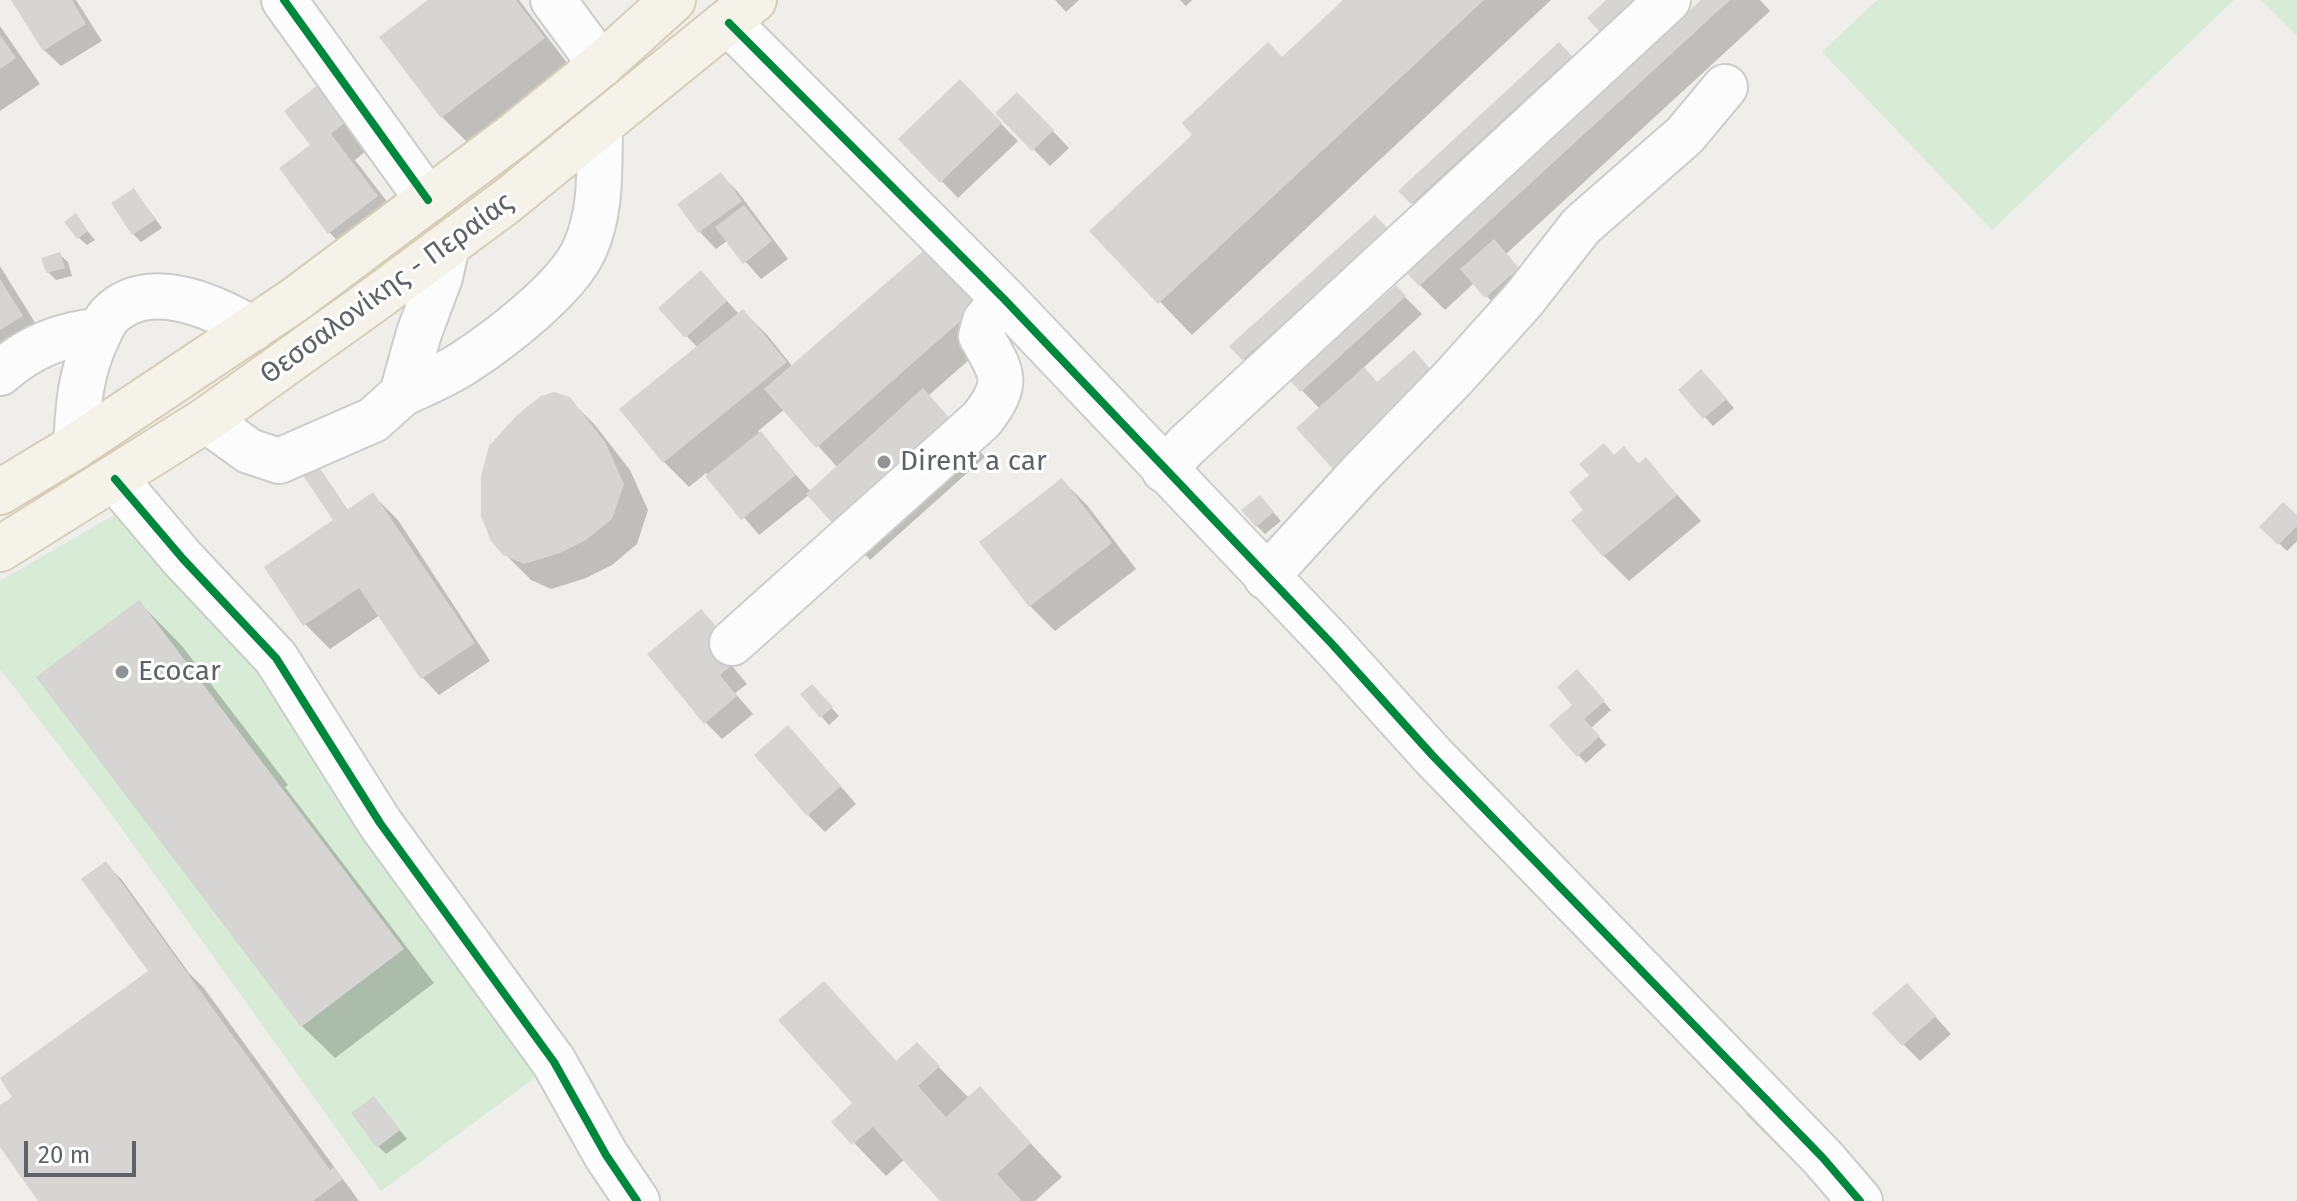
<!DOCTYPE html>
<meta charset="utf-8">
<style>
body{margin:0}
#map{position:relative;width:2297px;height:1201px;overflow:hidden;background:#efeeea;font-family:"Fira Sans",sans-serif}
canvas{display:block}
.scale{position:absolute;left:24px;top:1141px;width:112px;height:36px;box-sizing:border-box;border:4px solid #5f6368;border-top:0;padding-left:10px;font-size:24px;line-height:28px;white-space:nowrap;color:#5f6368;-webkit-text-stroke:6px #fff;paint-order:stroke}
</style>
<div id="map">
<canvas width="2297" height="1201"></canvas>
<div class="scale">20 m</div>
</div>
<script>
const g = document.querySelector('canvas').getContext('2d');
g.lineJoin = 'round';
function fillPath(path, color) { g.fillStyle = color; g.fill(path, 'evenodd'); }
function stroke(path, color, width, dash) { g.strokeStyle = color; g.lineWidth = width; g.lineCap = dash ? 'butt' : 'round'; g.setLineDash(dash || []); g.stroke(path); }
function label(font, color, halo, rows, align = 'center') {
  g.font = font + ' "Fira Sans",sans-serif'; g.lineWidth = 6; g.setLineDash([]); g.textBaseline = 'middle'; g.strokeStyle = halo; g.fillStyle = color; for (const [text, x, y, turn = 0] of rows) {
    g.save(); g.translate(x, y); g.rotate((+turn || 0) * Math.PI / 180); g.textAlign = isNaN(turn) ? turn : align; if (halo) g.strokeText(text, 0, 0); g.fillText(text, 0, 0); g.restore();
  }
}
fillPath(new Path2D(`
 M1877,0H2234L1992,230L1822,52Z
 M2261,0H2297V36Z
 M119,512L259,666L540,1074L381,1191L104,804L0,669V581Z`), '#d8ebd6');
fillPath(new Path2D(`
 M13,0H76L102,41L61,66L44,50Z
 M431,0H519L568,64L467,142L442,117Z
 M1055,0H1079L1066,12Z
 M1180,0H1192L1186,6Z
 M1346,0H1551L1192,335L1092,231Z
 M1704,0H1760L1770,11L1506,254L1534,286L1503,313L1474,283L1445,310L1420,285Z
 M0,26L40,84L0,111Z
 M1559,45L1588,74L1429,219L1412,203Z
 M960,82L1018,141L958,198L901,139Z
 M319,86L371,147L355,160L402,221L354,258L329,232L313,145Z
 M1034,111L1069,148L1050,166L998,113Z
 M721,175L738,192L788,259L761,279L727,241L716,249L700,232Z
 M134,190L162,228L141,242L133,234Z
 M75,216L95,240L87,245L79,238Z
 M1375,218L1404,248L1260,376L1231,346Z
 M930,247L1004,329L928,396L985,457L870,560L810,494L759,535L706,473L689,487L664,462L698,348L661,309L717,290L739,314L743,311L768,336L793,367ZM785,409L838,468L811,492L758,431Z
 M59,254L68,262L72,276L56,280L48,272Z
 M0,266L47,342L0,374Z
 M1396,288L1422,314L1362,369L1378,384L1430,369L1320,409L1293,381Z
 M1709,380L1734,408L1713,426L1681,390Z
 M569,399L595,425L630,470L648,510L637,544L612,565L586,578L551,589L531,580L505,554Z
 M1624,449L1640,465L1646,460L1701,521L1629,581L1604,556L1586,510L1615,457Z
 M316,463L349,512L373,495L398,520L490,661L439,695L423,678L380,615L330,649L305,624L336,520Z
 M1062,480L1087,505L1136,569L1055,631L1030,606L981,543Z
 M1267,505L1281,521L1265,534L1257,526Z
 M2297,518V541L2287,551L2262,527Z
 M139,602L182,646L288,785L285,787L434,983L335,1058L302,1026Z
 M701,611L743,658L733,667L747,684L735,693L753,714L722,739L705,722Z
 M1585,680L1611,710L1591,728L1606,745L1586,763L1578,755L1574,705Z
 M802,695H820L839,716L829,725Z
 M805,745L856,804L825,832L808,815Z
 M106,864L122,880L189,973L204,988L359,1201H41L0,1144V1108L14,1097L151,971Z
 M824,984L898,1063L917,1045L969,1098L980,1089L1062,1177L1035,1201H942L905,1159L886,1176L834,1122L855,1103Z
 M1907,985L1951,1034L1920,1061L1903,1044Z
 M374,1098L407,1139L386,1154L378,1146Z
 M1749,1111L1793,1133L1779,1147L1746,1114Z`), '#0003');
fillPath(new Path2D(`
 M11,0H72L86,24L43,51Z
 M428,0H516L545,38L441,118L379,37Z
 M1343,0H1484L1158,304L1089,231L1192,135L1182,123L1268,42L1282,57Z
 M1606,0H1636L1601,33L1587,18Z
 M1701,0H1730L1419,286L1406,272Z
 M0,35L16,58L0,69Z
 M1559,42L1572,56L1411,204L1398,191Z
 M960,79L1002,123L940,183L898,139Z
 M319,84L347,121L331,134L378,196L328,234L279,168L310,145L284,111Z
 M1017,92L1054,130L1032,151L995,113Z
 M721,172L742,201L698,233L677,204Z
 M134,188L155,220L132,235L111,203Z
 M744,205L772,241L743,264L715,227Z
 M76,213L88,231L77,239L64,222Z
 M1375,215L1389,230L1242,360L1229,346Z
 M1494,239L1519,268L1485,298L1460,269Z
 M930,245L981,303L816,448L764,389Z
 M60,252L65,268L46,273L41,258Z
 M701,270L727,301L685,338L658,308Z
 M0,279L23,316L0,330Z
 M1396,285L1406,296L1301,392L1290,381Z
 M743,309L787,362L663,463L619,409Z
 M1414,350L1439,379L1340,477L1296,428L1364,367L1377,382Z
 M1701,369L1727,399L1703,419L1678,390Z
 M923,388L961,431L844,536L806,494Z
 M554,392L570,397L605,442L624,484L612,519L586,540L560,553L524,564L503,555L491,541L481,516V476L489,446L517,415L541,396Z
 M761,431L796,475L741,520L705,476Z
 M1604,443L1614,455L1624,446L1638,464L1646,457L1677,495L1603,557L1571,520L1583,510L1569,492L1589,475L1579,464Z
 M309,453L347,510L373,492L475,643L421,679L359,588L303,626L264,567L333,520L294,462Z
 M1062,478L1112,543L1029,607L979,542Z
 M1260,495L1274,512L1256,527L1241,510Z
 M2283,502L2297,515V526L2278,545L2259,527Z
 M139,600L404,949L301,1027L36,677Z
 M701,609L728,640L718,649L731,666L720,675L737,696L704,724L647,654Z
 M1577,669L1605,701L1584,719L1600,736L1577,757L1549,725L1572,705L1557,687Z
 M812,684L833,707L820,718L800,694Z
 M788,725L841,786L807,816L754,755Z
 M106,861L330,1170L334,1167L343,1179L313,1201H38L0,1147V1105L12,1097L0,1078L148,971L81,879Z
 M824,981L896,1061L917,1042L940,1066L918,1086L946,1117L980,1086L1031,1143L997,1174L1022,1201H940L873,1127L852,1145L831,1122L852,1103L778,1020Z
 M1907,983L1936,1016L1902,1046L1872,1013Z
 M374,1096L400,1130L377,1148L351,1113Z`), '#d6d5d3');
const minor = new Path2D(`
 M284,0L428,200
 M553,0L601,65
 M729,23L1004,299L1332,644L1433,756L1823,1158L1860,1201
 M0,373C28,348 63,333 100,331
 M402,394C421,385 443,376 462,364C498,341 569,287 585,248C602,210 599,168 600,128
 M206,420L249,451L279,461L373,420L402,394L419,333L440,277L447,246
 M76,446C78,408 80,373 97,338C100,331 104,322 109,316C148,276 213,306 252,329
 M1164,470L1186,446L1668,0
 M115,479L183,559L276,658L380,823L554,1062L606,1155L637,1201
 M1266,577L1361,473L1454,377L1524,299L1581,226L1685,135L1725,87
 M732,643L982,419C1010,382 1003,374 981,336L985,321L1004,299`);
const major = new Path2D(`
 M0,492L76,446L296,299L513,136L601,65L673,0
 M0,549L206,420L375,299L507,201L754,0`);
stroke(minor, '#cbcccc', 48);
stroke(major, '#d7ceb8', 48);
stroke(minor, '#fdfcfc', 44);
stroke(major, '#f4f2e9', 44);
stroke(new Path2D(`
 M284,0L428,200
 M729,23L1004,299L1332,644L1433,756L1823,1158L1860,1201
 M115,479L183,559L276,658L380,823L554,1062L606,1155L637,1201`), '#00873e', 8);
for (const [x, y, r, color] of [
 [884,462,8,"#919496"],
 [122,672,8,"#919496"]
]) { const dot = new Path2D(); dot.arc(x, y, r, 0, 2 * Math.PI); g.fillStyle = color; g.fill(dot); stroke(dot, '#fff', 3); }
label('28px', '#5f6368', '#fff', [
 ["Θεσσαλονίκης - Περαίας",387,289,-36]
]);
label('28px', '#5f6368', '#fff', [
 ["Dirent a car",900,462],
 ["Ecocar",138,672]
], 'left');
</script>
